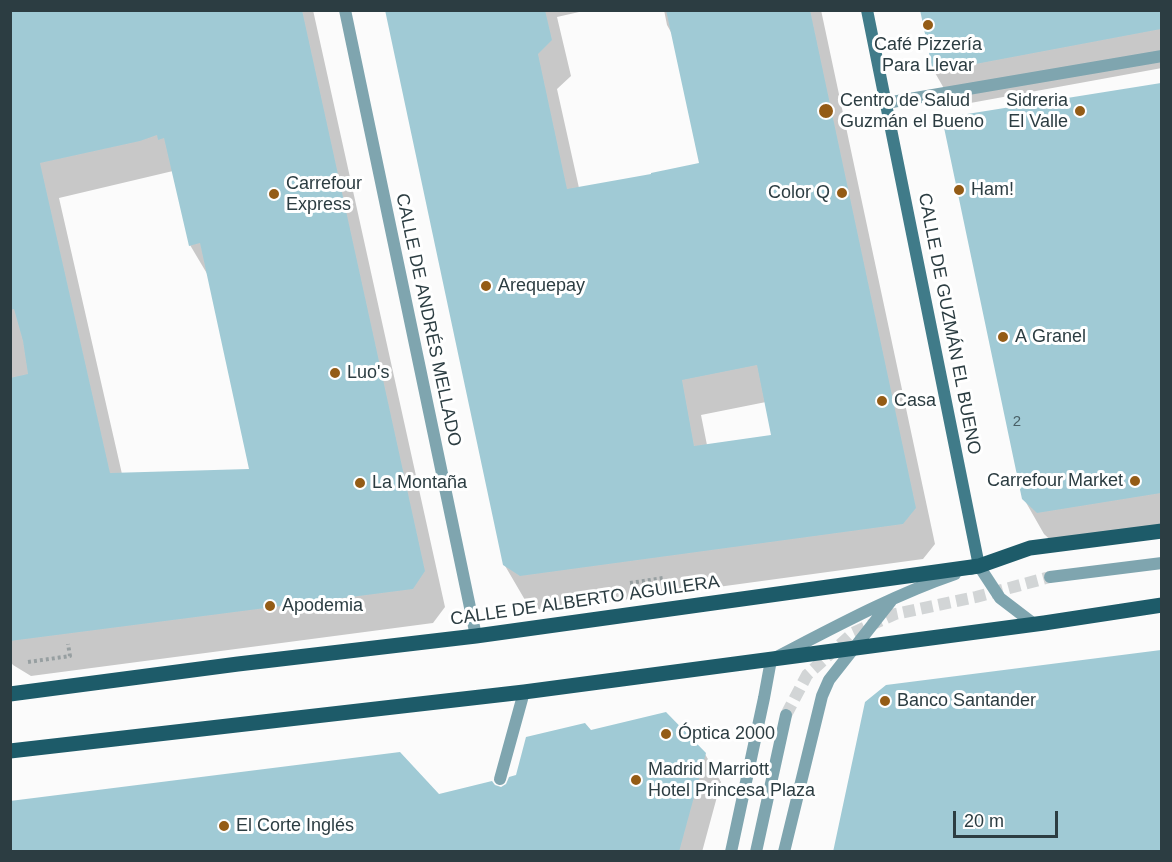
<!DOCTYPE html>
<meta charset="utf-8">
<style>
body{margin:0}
#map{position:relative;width:1172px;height:862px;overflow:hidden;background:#fbfbfb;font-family:Arial,sans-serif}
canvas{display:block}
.frame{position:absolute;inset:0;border:12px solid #2c3d42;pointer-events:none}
.scale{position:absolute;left:953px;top:811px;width:105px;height:27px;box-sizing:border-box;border:3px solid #2c3d42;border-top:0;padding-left:8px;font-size:18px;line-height:21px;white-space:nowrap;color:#2c3d42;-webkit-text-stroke:4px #fff;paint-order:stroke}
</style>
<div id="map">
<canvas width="1172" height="862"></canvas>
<div class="frame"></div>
<div class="scale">20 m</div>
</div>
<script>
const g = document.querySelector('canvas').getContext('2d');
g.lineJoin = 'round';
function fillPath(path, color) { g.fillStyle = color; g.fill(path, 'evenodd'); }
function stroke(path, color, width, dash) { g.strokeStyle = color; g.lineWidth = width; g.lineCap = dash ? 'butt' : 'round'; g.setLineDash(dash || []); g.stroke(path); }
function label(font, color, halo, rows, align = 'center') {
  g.font = font + ' Arial,sans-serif'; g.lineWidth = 6; g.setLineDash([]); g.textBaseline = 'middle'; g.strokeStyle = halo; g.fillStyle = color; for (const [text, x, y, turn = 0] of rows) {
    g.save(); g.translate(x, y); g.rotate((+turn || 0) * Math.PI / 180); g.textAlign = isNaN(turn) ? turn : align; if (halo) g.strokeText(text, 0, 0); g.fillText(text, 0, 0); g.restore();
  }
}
fillPath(new Path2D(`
 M10,10H313L445,607L433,623L31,676L13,665L10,661ZM173,171L190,245L209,277L251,471L122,474L59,198Z
 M386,10H588L557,17L571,76L557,89L579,188L653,175L700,164L672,34L667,25L664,10H821L935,544L923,559L542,611L525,600L504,564ZM766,402L773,436L707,445L701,415Z
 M922,10H1162V68L954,106L934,71Z
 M1162,85V531L1059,548L1044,534L1024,499L944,120Z
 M1162,652V852H835L887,686Z
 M591,732L705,754L721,782L702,852H10L439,795L494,786L502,789L517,776Z`), '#0003');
fillPath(new Path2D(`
 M10,10H302L425,571L413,589L10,641V378L28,374L23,341L14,309L10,310ZM157,135L158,140L164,138L189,246L200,243L249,469L110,473L40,163L140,141Z
 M385,10H545L552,40L538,54L567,189L651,174V173L699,163L666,10H810L916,508L903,524L520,576L503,565ZM757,365L771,435L694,446L682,380Z
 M920,10H1161V29L933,72Z
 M1161,83V493L1037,513L1022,499L942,118Z
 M1161,650V852H833L865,702L886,685Z
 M666,712L706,753L679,852H10V801L400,752L439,794L492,781L495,785L501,787L506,784L509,777L516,775L526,737L585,723L591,730Z`), '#a0cad5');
stroke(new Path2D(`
 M786,715L807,675L853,633L895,614L976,597L1050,577`), '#d2d5d6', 12, [12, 6]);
stroke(new Path2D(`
 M630,583L663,578
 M28,662L70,656L68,644`), '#979fa1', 4, [3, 3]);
stroke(new Path2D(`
 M500,779L524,692`), '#7fa5af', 12);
stroke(new Path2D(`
 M345,10L476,636
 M886,103L1162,56
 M971,569L979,566L1000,598L1034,624
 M1050,577L1162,563
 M731,852L764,698L771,660C831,629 891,596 955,574
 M756,852L786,715
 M784,852L822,696L829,680L891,601`), '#7fa5af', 12);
stroke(new Path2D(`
 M867,10L979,566`), '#407b89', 12);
stroke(new Path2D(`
 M10,694L238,664L476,636L979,566L1030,548L1162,531
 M10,751L524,692L1044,623L1162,605`), '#1d5b69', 15);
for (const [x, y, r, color] of [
 [928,25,6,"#945c16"],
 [826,111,8,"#945c16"],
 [1080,111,6,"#945c16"],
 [959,190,6,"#945c16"],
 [842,193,6,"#945c16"],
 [274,194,6,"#945c16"],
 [486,286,6,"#945c16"],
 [1003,337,6,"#945c16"],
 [335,373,6,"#945c16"],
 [882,401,6,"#945c16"],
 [1135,481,6,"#945c16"],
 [360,483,6,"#945c16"],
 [270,606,6,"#945c16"],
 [885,701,6,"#945c16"],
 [666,734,6,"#945c16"],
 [636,780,6,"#945c16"],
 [224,826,6,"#945c16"]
]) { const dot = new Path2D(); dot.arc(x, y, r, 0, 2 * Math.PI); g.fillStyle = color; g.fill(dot); stroke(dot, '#fff', 2); }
label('15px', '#496067', null, [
 ["2",1017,422]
]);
label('18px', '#2c3d42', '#fff', [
 ["Café Pizzería",928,45,"center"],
 ["Para Llevar",928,66,"center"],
 ["Centro de Salud",840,101],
 ["Guzmán el Bueno",840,122],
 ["Sidreria",1068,101,"right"],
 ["El Valle",1068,122,"right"],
 ["Carrefour",286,184],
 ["Express",286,205],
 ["Ham!",971,190],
 ["Color Q",830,193,"right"],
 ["Arequepay",498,286],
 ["A Granel",1015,337],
 ["Luo's",347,373],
 ["Casa",894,401],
 ["Carrefour Market",1123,481,"right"],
 ["La Montaña",372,483],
 ["Apodemia",282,606],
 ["Banco Santander",897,701],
 ["Óptica 2000",678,734],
 ["Madrid Marriott",648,770],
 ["Hotel Princesa Plaza",648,791],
 ["El Corte Inglés",236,826]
], 'left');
label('18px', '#2c3d42', '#fff', [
 ["CALLE DE ANDRÉS MELLADO",428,320,78],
 ["CALLE DE GUZMÁN EL BUENO",949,324,79],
 ["CALLE DE ALBERTO AGUILERA",585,601,-8]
]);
</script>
